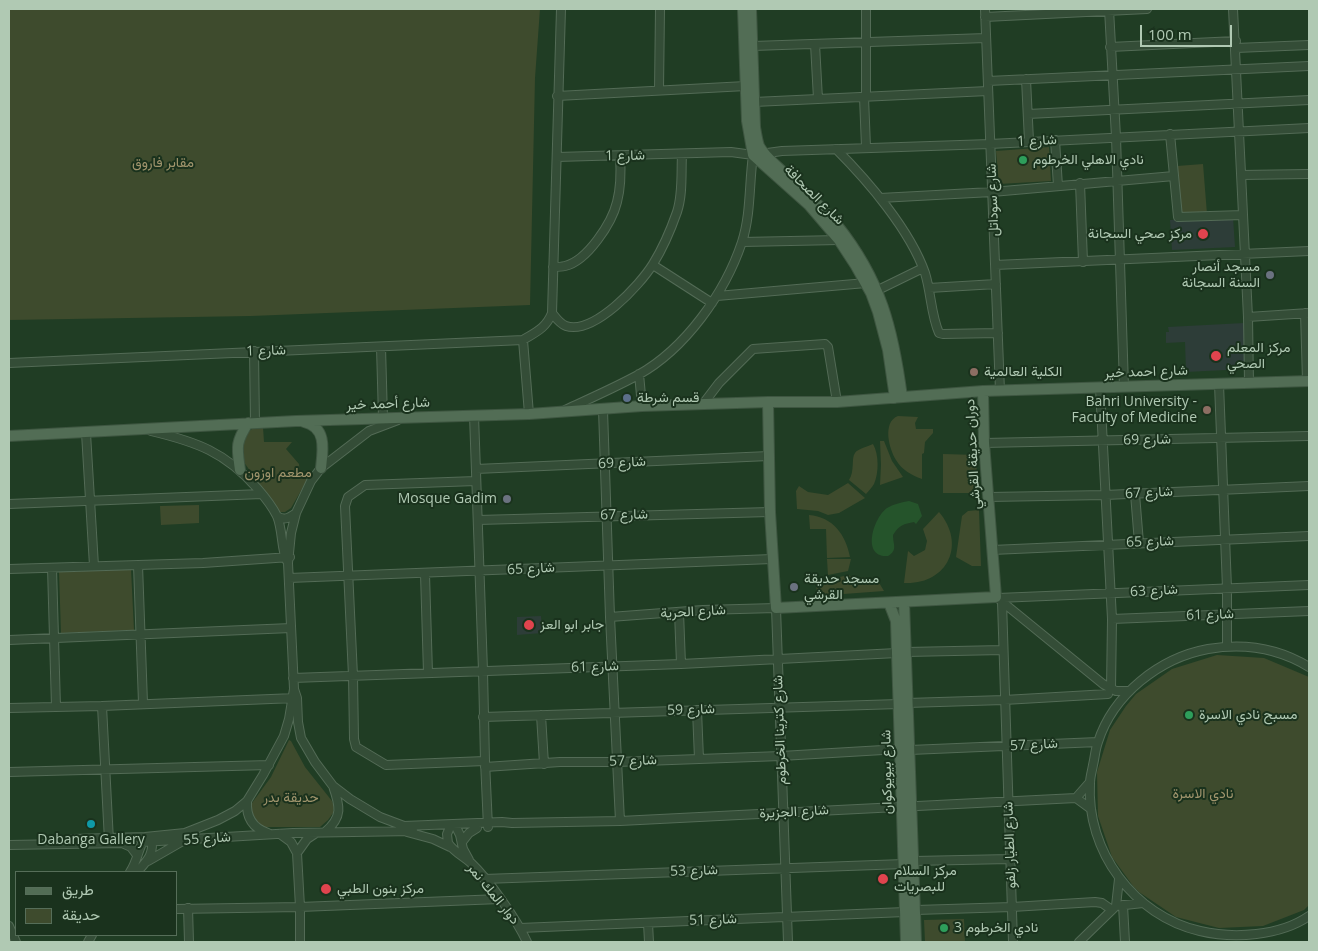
<!DOCTYPE html>
<meta charset="utf-8">
<style>
body{margin:0}
#map{position:relative;width:1318px;height:951px;overflow:hidden;background:#203d24;font-family:"Open Sans",Vazirmatn,sans-serif}
canvas{display:block}
.frame{position:absolute;inset:0;border:10px solid #b0c9b3;pointer-events:none}
.legend{position:absolute;left:15px;top:871px;width:162px;height:65px;box-sizing:border-box;background:#1a321d;border:1px solid #566e59;margin:0;padding:6px 9px;list-style:none;font-size:15px;color:#b0c9b3}
.legend li{display:flex;align-items:center;gap:10px;height:25px}
.legend b{width:25px;border:1px solid #566e59}
.scale{position:absolute;left:1140px;top:25px;width:92px;height:22px;box-sizing:border-box;border:2px solid #b0c9b3;border-top:0;padding-left:6px;font-size:15px;line-height:18px;white-space:nowrap;color:#b0c9b3;-webkit-text-stroke:4px #1a321d;paint-order:stroke}
</style>
<div id="map">
<canvas width="1318" height="951"></canvas>
<div class="frame"></div>
<ul class="legend">
<li><b style="height:6px;background:#526d55"></b>طريق</li>
<li><b style="height:14px;background:#3e4b2d"></b>حديقة</li>
</ul>
<div class="scale">100 m</div>
</div>
<script>
const g = document.querySelector('canvas').getContext('2d');
g.lineJoin = 'round';
function fillPath(path, color) { g.fillStyle = color; g.fill(path, 'evenodd'); }
function stroke(path, color, width, dash) { g.strokeStyle = color; g.lineWidth = width; g.lineCap = dash ? 'butt' : 'round'; g.setLineDash(dash || []); g.stroke(path); }
function label(font, color, halo, rows, align = 'center') {
  g.font = font + ' "Open Sans",Vazirmatn,sans-serif'; g.lineWidth = 4; g.setLineDash([]); g.textBaseline = 'middle'; g.strokeStyle = halo; g.fillStyle = color; for (const [text, x, y, turn = 0] of rows) {
    g.save(); g.translate(x, y); g.rotate((+turn || 0) * Math.PI / 180); g.textAlign = isNaN(turn) ? turn : align; if (halo) g.strokeText(text, 0, 0); g.fillText(text, 0, 0); g.restore();
  }
}
fillPath(new Path2D(`
 M1233,217L1235,247L1172,250L1170,220Z
 M1244,323L1246,369L1186,372L1185,342L1166,343V332H1169L1168,327Z
 M541,616L542,633L517,635V617Z`), '#2d3d38');
fillPath(new Path2D(`
 M9,9H540L535,78L530,305L251,316L9,320Z
 M1049,147L1051,181L999,184L996,151Z
 M1203,164L1207,214L1181,216L1177,166Z
 M898,416L918,417L915,423L916,429H933V433L925,442L924,453L922,454V479C911,475 902,470 896,460C889,449 882,422 898,416Z
 M263,427L264,442H292L286,449L299,464L300,474L310,475L291,508L285,512H279L241,458L244,435L252,429Z
 M880,441H884L892,461L903,477L880,485L881,465Z
 M873,444C879,454 879,473 874,484C872,487 869,491 866,494L849,480C855,471 851,458 855,453C857,449 869,446 873,444Z
 M943,454L977,455L976,493H943Z
 M848,483L865,498L839,513L828,515L818,511L797,509L796,491L799,486L808,492L828,495Z
 M199,505V523L161,525L160,506Z
 M979,510L981,566H972L956,557L962,516L968,511Z
 M939,512C967,545 947,585 904,583L908,551L914,556L925,550L927,541L923,529Z
 M809,515C833,517 846,535 850,557L827,558L826,529H810Z
 M827,559H851L848,571L828,575Z
 M131,569L134,630L61,633L59,572Z
 M849,575L855,580L863,577L878,581L884,591L817,596L816,582Z
 M1217,655L1264,658L1309,677V905L1304,910L1263,926L1219,928L1176,917L1139,892L1133,886L1112,857L1098,816L1097,772L1110,730L1126,706L1136,694L1172,669Z
 M289,740L291,741L305,767L332,801L334,806L333,813L328,820L320,827H262L250,812L252,803L271,777Z
 M964,919L965,942H925L924,920Z`), '#3e4b2d');
fillPath(new Path2D(`
 M909,501L918,504L922,516L916,524L914,522C904,524 899,525 893,535C893,545 898,550 888,556C861,558 873,518 887,508C894,504 902,502 909,501Z`), '#25542b');
const minor = new Path2D(`
 M866,9V97
 M985,9L1000,391
 M1109,9L1116,137L1124,387
 M1233,9L1248,317L1249,383
 M985,17L1147,9
 M815,44L818,99
 M753,46L986,38
 M1110,47L1236,41
 M1236,48L1309,45
 M1026,79L1029,141
 M988,81L1309,66
 M659,90L660,9
 M557,96L746,86
 M864,97L866,147
 M754,102L988,91
 M1028,114L1309,100
 M1170,134L1178,217L1243,215
 M1055,140L1058,186
 M836,149C868,181 910,230 925,273C931,292 931,315 939,333L943,334L998,333
 M557,157L731,152L753,155
 M1241,175L1309,174
 M1080,183L1083,262
 M880,198L992,192L1174,176
 M742,242L839,240
 M653,265L712,303
 M995,265L1309,251
 M553,267C557,267 561,267 565,266C587,261 612,223 617,202C621,187 621,171 620,156
 M929,288L996,284
 M878,290L923,268
 M717,296L866,283
 M552,313C556,318 560,324 566,326C594,335 640,285 653,264C663,248 671,229 677,212C683,194 681,173 682,155
 M1305,313L1307,381
 M1248,317L1309,313
 M523,340L529,414
 M381,347L383,418
 M254,351L255,423
 M9,363L523,340C536,332 546,328 552,313L561,9
 M639,374L642,406
 M1219,384L1227,588V646
 M1100,388L1112,619L1111,689
 M703,404L719,383L753,349L825,344L828,347L837,402
 M565,410C589,399 614,388 638,375C685,349 725,293 742,242C751,214 749,184 753,155L782,151L990,144L1309,128
 M603,410L610,617L620,821
 M474,415L483,671L485,761L488,827
 M151,431C197,442 225,452 257,488C264,496 272,506 277,516C283,530 281,550 287,561
 M86,433L94,566
 M984,443L1309,436
 M476,469L769,456
 M476,481L365,485L348,497L345,506L353,676L354,739L356,747L386,765L485,761
 M1135,494L1139,543
 M989,497L1105,495L1309,486
 M9,504L262,494
 M277,516C284,521 289,518 296,513
 M478,520L770,512
 M992,550L1309,536
 M138,565L143,703
 M52,568L56,707
 M9,569L203,563L290,557
 M425,574L428,673
 M289,578L772,559
 M998,598L1309,585
 M1000,600L1103,684L1116,691H1129
 M1002,602L1013,942
 M679,612L681,664
 M610,617L703,610L776,608L788,942
 M1112,619L1309,611
 M9,640L291,628
 M906,652L1003,650
 M1309,667C1278,648 1243,643 1208,649C1159,658 1113,695 1098,742C1095,750 1095,757 1093,765C1092,771 1090,777 1090,783C1086,851 1134,916 1200,931C1234,939 1280,936 1309,916
 M293,678L681,664L897,653
 M294,689L297,698L298,722L301,738L315,762L333,786L350,799L380,817L404,826L502,822L512,823L620,821L1076,798L1091,809
 M907,703L1004,700L1108,694
 M102,706L109,841
 M9,708L102,706L295,698
 M697,710L699,759
 M541,715L544,764
 M483,717L899,704
 M910,750L1098,742
 M485,767L560,762H617L781,756L900,749
 M9,772L269,765
 M1076,798L1090,782
 M247,801C246,817 252,828 268,833
 M451,825L447,834L448,843C454,852 463,856 471,863C489,880 517,920 527,942
 M455,825L460,835L463,849L469,860
 M325,832C343,817 340,806 333,786
 M407,832L433,839L450,847
 M280,834L291,842L297,853L300,907V942
 M66,842L73,839L145,837L185,833L218,820L235,811L247,801L263,775L284,736L289,719L294,689L288,563L291,533L296,513L311,481L321,468L369,431L398,420
 M142,842L293,833L413,831
 M462,842L469,833L477,828
 M122,843L131,847L137,855
 M9,845L123,843
 M297,853L307,839L316,833
 M148,861L181,842
 M914,861L1010,859
 M130,872C137,862 138,850 144,839
 M137,872C147,861 155,854 151,837
 M484,879L904,864
 M1123,905L1125,942
 M1116,906L1119,879
 M188,908L189,942
 M176,909L300,907L500,899
 M916,910L1012,907L1095,902L1102,903L1112,910
 M648,923L649,942
 M9,926L16,942
 M520,928L905,912
 M88,942L92,935
 M1079,942L1116,906L1143,903`);
const major = new Path2D(`
 M743,9L747,121L753,155L809,205L839,240L856,266L871,293L878,312L888,350L895,398
 M751,9L755,127C756,133 757,140 759,146C765,157 776,165 785,174C803,190 821,206 837,225C881,280 893,329 902,397
 M983,391L984,443L996,597L776,608L770,512L768,402H837Z
 M983,391L1309,381
 M304,422C327,427 323,450 321,468
 M9,436L296,421L529,414L642,406L768,402
 M240,470C237,448 235,443 248,423
 M904,602L916,942
 M889,603L896,621L906,942`);
stroke(minor, '#536b56', 10);
stroke(major, '#3e5641', 12);
stroke(minor, '#344d37', 8);
stroke(major, '#526d55', 10);
for (const [x, y, r, color] of [
 [1023,160,5,"#2e9e5b"],
 [1203,234,6,"#e0444e"],
 [1270,275,5,"#6b7280"],
 [1216,356,6,"#e0444e"],
 [974,372,5,"#8d6e63"],
 [627,398,5,"#5c6f8a"],
 [1207,410,5,"#8d6e63"],
 [507,499,5,"#6b7280"],
 [794,587,5,"#6b7280"],
 [529,625,6,"#e0444e"],
 [1189,715,5,"#2e9e5b"],
 [91,824,5,"#0f9aa8"],
 [883,879,6,"#e0444e"],
 [326,889,6,"#e0444e"],
 [944,928,5,"#2e9e5b"]
]) { const dot = new Path2D(); dot.arc(x, y, r, 0, 2 * Math.PI); g.fillStyle = color; g.fill(dot); stroke(dot, '#1a321d', 2); }
label('14px', '#b0c9b3', '#1a321d', [
 ["شارع 1",1037,141,-3],
 ["شارع 1",625,156,-1],
 ["شارع الصحافة",814,195,45],
 ["شارع سوداتل",993,200,-92],
 ["شارع 1",266,351,-2],
 ["شارع احمد خير",1146,372,-2],
 ["شارع أحمد خير",388,404,-2],
 ["شارع 69",1147,440,-1],
 ["دوران حديقة القرشي",973,454,-93],
 ["شارع 69",622,463,-3],
 ["شارع 67",1149,493,-3],
 ["شارع 67",624,515,-1],
 ["شارع 65",1150,542,-2],
 ["شارع 65",531,569,-3],
 ["شارع 63",1154,591,-3],
 ["شارع الحرية",693,612,-3],
 ["شارع 61",1210,615,-2],
 ["شارع 61",595,667,-2],
 ["شارع 59",691,710,-2],
 ["شارع كترينا الخرطوم",780,730,-92],
 ["شارع 57",1034,745,-3],
 ["شارع 57",633,761,-2],
 ["شارع بيويوكوان",887,772,-91],
 ["شارع الجزيرة",794,812,-3],
 ["شارع 55",207,839,-4],
 ["شارع الطيار زلفو",1010,845,-92],
 ["شارع 53",694,871,-2],
 ["دوار المك نمر",493,894,51],
 ["شارع 51",713,920,-2]
]);
label('14px', '#b0c9b3', '#1a321d', [
 ["نادي الاهلي الخرطوم",1033,160],
 ["مركز صحي السجانة",1192,234,"right"],
 ["مسجد أنصار",1260,267,"right"],
 ["السنة السجانة",1260,283,"right"],
 ["مركز المعلم",1227,348],
 ["الصحي",1227,364],
 ["الكلية العالمية",984,372],
 ["قسم شرطة",637,398],
 ["Bahri University -",1197,402,"right"],
 ["Faculty of Medicine",1197,418,"right"],
 ["Mosque Gadim",497,499,"right"],
 ["مسجد حديقة",804,579],
 ["القرشي",804,595],
 ["جابر ابو العز",540,625],
 ["مسبح نادي الاسرة",1199,715],
 ["Dabanga Gallery",91,840,"center"],
 ["مركز السلام",894,871],
 ["للبصريات",894,887],
 ["مركز بنون الطبي",337,889],
 ["نادي الخرطوم 3",954,928]
], 'left');
label('14px', '#a1956d', '#1a321d', [
 ["مقابر فاروق",163,163],
 ["مطعم اوزون",278,473],
 ["نادي الاسرة",1203,794],
 ["حديقة بدر",291,798]
]);
</script>
